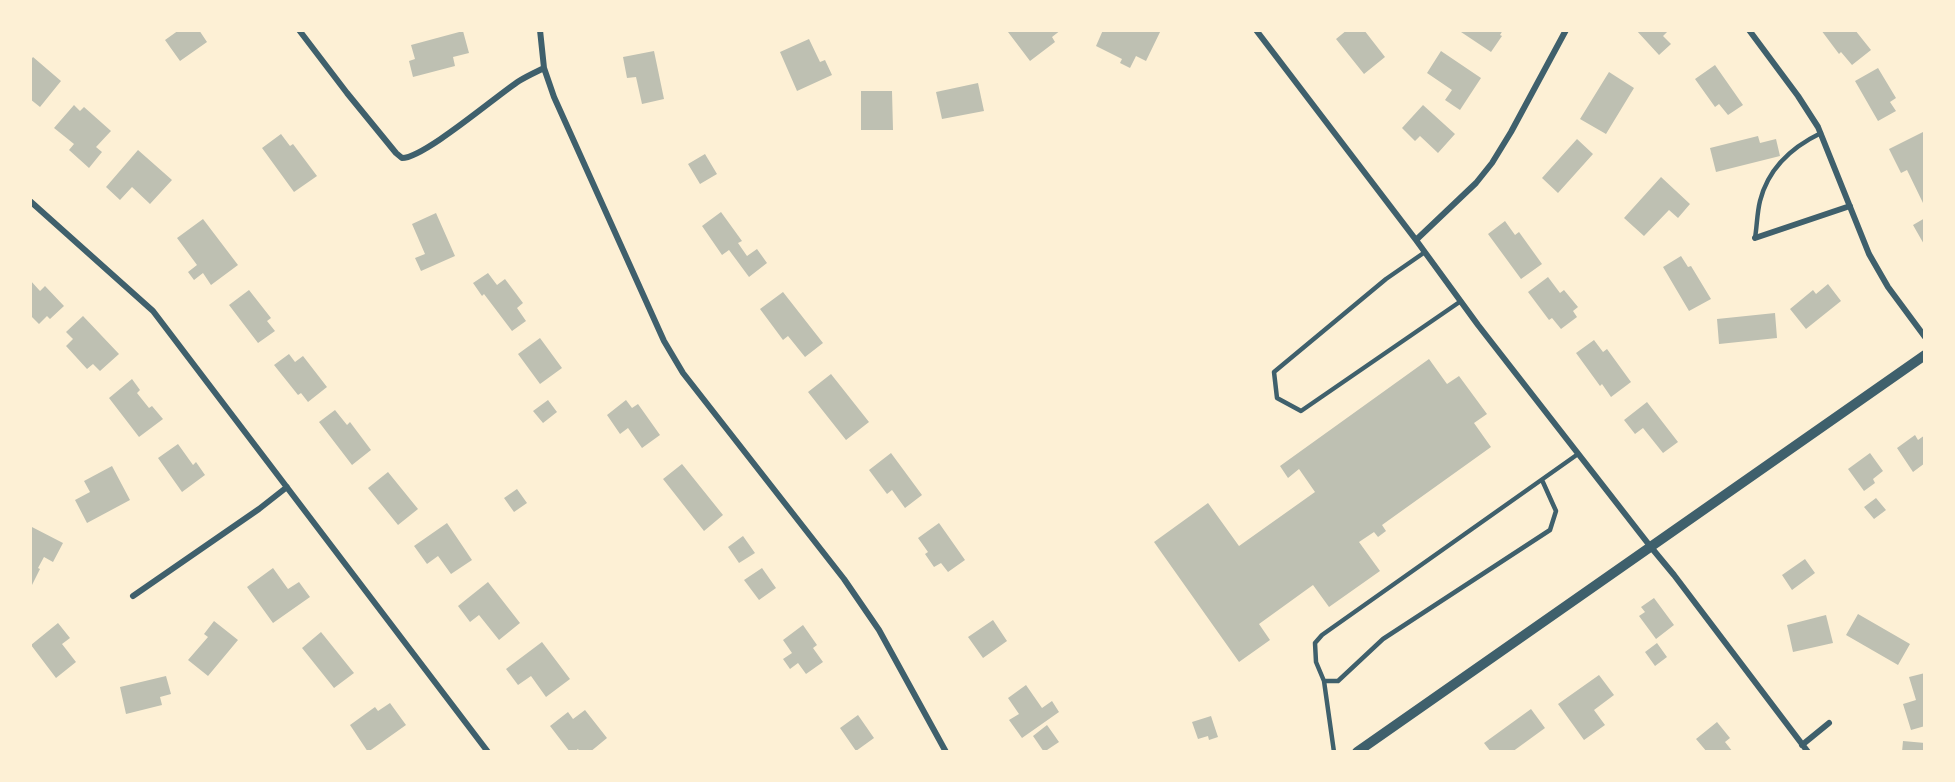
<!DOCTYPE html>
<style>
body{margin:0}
#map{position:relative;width:1955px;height:782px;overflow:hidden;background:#fdf0d5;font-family:"Sofia Sans Condensed",sans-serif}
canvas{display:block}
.frame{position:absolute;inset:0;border:32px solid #fdf0d5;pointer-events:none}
</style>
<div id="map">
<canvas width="1955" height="782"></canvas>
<div class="frame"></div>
</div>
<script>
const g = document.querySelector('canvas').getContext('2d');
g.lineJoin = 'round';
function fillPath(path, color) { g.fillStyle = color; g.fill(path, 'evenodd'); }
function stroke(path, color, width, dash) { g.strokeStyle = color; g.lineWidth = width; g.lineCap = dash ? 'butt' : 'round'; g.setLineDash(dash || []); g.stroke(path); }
fillPath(new Path2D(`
 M179,30H199L207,42L180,61L165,40Z
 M1011,30H1061L1052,37L1055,42L1030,61L1008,32Z
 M1103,30H1161L1146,61L1136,56L1130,68L1120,63L1122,59L1096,46Z
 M1347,30H1364L1385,57L1364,74L1336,39Z
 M1462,30H1503L1500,35L1502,36L1491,52L1461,32Z
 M1636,30H1669L1663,36L1671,44L1659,55Z
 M1821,30H1855L1871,50L1852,65L1841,52L1839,54Z
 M463,31L469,53L453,57L455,66L413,77L409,61L415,59L411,45Z
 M809,39L820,62L825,60L832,75L797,91L780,52Z
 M654,51L664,99L642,104L636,77L627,78L623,57Z
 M1441,51L1481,78L1460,110L1445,100L1452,90L1427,73Z
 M33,57L61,81L40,107L30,99V61Z
 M1715,65L1743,105L1728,115L1719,104L1715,107L1695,79Z
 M1878,68L1896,98L1890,102L1896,111L1878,121L1855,81Z
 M1609,72L1634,88L1606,134L1580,119Z
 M978,83L984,111L942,119L936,92Z
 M861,91H892L893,130H861Z
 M74,105L80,111L84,107L111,131L96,147L102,152L89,168L69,150L74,144L54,128Z
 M1423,105L1455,134L1438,153L1420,136L1415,141L1402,128Z
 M1925,131V202L1923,203L1907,170L1901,173L1889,149Z
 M281,134L290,146L293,144L317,176L294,192L262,148Z
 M1758,136L1760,143L1776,139L1780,156L1716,172L1710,148Z
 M1577,139L1593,154L1558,193L1542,178Z
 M138,150L172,180L150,204L132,187L120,200L106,187Z
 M705,154L717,174L700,184L688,164Z
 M1661,177L1690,204L1678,218L1669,210L1644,236L1624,218Z
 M721,212L742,241L738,243L747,256L757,249L767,263L749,277L729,250L722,255L702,226Z
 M436,213L455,256L421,271L415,258L425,254L412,224Z
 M1925,218V246L1913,225Z
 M203,219L238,265L211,285L203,273L194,280L188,272L197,265L177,238Z
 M1505,221L1515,235L1519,232L1542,264L1521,279L1488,234Z
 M1681,256L1688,267L1691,266L1711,299L1689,311L1663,267Z
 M488,273L497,285L505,279L523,303L517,308L526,321L512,331L484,294L482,296L473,283Z
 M1548,277L1560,293L1564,290L1578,307L1573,311L1577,317L1561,329L1552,318L1549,320L1528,292Z
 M30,280L40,291L45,286L64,306L50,319L47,316L39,324L30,315Z
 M1828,284L1841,301L1806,329L1790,309L1813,290L1816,294Z
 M249,290L271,318L267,321L275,331L258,343L229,305Z
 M783,292L823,343L805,357L788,336L783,340L760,309Z
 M1775,313L1777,338L1719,344L1717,319Z
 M83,316L119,354L100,371L93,364L87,369L66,346L73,339L66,332Z
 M540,338L562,368L540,384L518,354Z
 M1594,340L1603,352L1607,349L1631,382L1611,397L1602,384L1600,386L1576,353Z
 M289,354L295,362L303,356L327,387L308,402L301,393L298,395L274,365Z
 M1429,359L1447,384L1459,376L1487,414L1474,423L1491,447L1382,525L1386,531L1378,537L1374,532L1359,542L1380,571L1329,607L1313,585L1259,624L1270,640L1239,662L1154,542L1208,503L1239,546L1315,492L1299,469L1288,478L1280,466Z
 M831,374L869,422L846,440L808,392Z
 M132,379L140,390L137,393L149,408L152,406L163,419L139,437L109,398Z
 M548,400L557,412L543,423L533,411Z
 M626,400L632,408L638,404L660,435L642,448L628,428L620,434L607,415Z
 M1647,402L1678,442L1663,453L1643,428L1635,434L1624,420Z
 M335,410L347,425L350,422L371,450L352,465L319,422Z
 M1915,435L1918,440L1925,435V463L1913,472L1897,448Z
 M178,444L193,465L196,462L205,475L182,492L158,458Z
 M891,453L922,495L905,508L892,490L887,494L869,470Z
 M1870,453L1883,471L1873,479L1875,483L1864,491L1848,469Z
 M682,464L723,515L704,531L663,479Z
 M112,466L130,500L87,523L75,500L90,492L84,481Z
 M388,472L418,509L398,525L368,488Z
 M517,489L527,503L514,512L504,498Z
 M1876,498L1886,510L1874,519L1864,507Z
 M447,523L472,560L451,574L438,556L427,564L414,546Z
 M939,523L965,560L948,572L941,563L934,567L925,554L928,552L918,538Z
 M30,526L63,543L53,562L44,557L38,568L40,569L30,589Z
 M743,536L755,553L739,563L728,547Z
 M1805,559L1815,573L1792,590L1782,575Z
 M273,568L288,589L299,582L310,597L273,623L247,587Z
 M762,568L776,588L759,600L744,580Z
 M488,582L520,623L499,640L479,615L470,622L458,606Z
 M1654,598L1674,625L1656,639L1639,616L1645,612L1641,607Z
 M1858,614L1910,644L1898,665L1846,635Z
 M1826,615L1833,643L1793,652L1787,625Z
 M993,620L1007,641L983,658L968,637Z
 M214,621L238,640L208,676L188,660L208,637L204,634Z
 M58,623L70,638L62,644L76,662L56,678L31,645Z
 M803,625L817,645L813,648L823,662L806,674L798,663L790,669L783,659L792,653L783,640Z
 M321,632L354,673L334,688L302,648Z
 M542,642L570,679L546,697L531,676L518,685L506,669Z
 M1657,643L1667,657L1655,666L1645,652Z
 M1925,673V726L1911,730L1903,704L1916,700L1909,677Z
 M1599,675L1614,695L1594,710L1605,725L1584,740L1558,704Z
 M166,676L171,694L160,697L162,705L126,714L120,687Z
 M1026,685L1042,708L1052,701L1059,712L1022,738L1009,720L1019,714L1008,698Z
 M390,703L406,725L368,752L350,725L375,707L378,711Z
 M1531,709L1545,728L1512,752H1491L1484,743Z
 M585,710L607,738L590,752H580L578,749L574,752H570L550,726L568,712L573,719Z
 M858,715L874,738L856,751L840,728Z
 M1211,716L1218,737L1209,740L1208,736L1198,739L1192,722Z
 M1717,722L1730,738L1725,742L1733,752H1707L1696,739Z
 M1047,725L1059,742L1044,752L1033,736Z
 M1903,741L1925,743V752H1902Z`), '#bec0b2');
stroke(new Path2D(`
 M1755,238C1757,226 1757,213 1760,201C1768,169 1792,147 1821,133
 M1425,252L1386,279L1274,372L1277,398L1301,411L1461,301
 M1542,480L1556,511L1550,530L1383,639L1338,681H1324L1316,662L1315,643L1322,635L1578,454
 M1324,681L1334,752`), '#3f606c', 4.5);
stroke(new Path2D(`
 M299,30L347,93L396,153L402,158C424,158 496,96 519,81C527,76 536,72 544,68
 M540,30L544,68L554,97L664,341L683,373L844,579L879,630L946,752
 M1256,30L1416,240L1478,325L1650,546L1674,575L1808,752
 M1749,30L1798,96L1818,127L1869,254L1888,287L1925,337
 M30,201L153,311L488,752
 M1755,238L1850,206
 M1416,240L1476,183L1492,163L1511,132L1566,30
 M133,596L259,509L287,487
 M1802,745L1829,723`), '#3f606c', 6);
stroke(new Path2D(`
 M1357,752L1925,355`), '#3f606c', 10);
</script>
